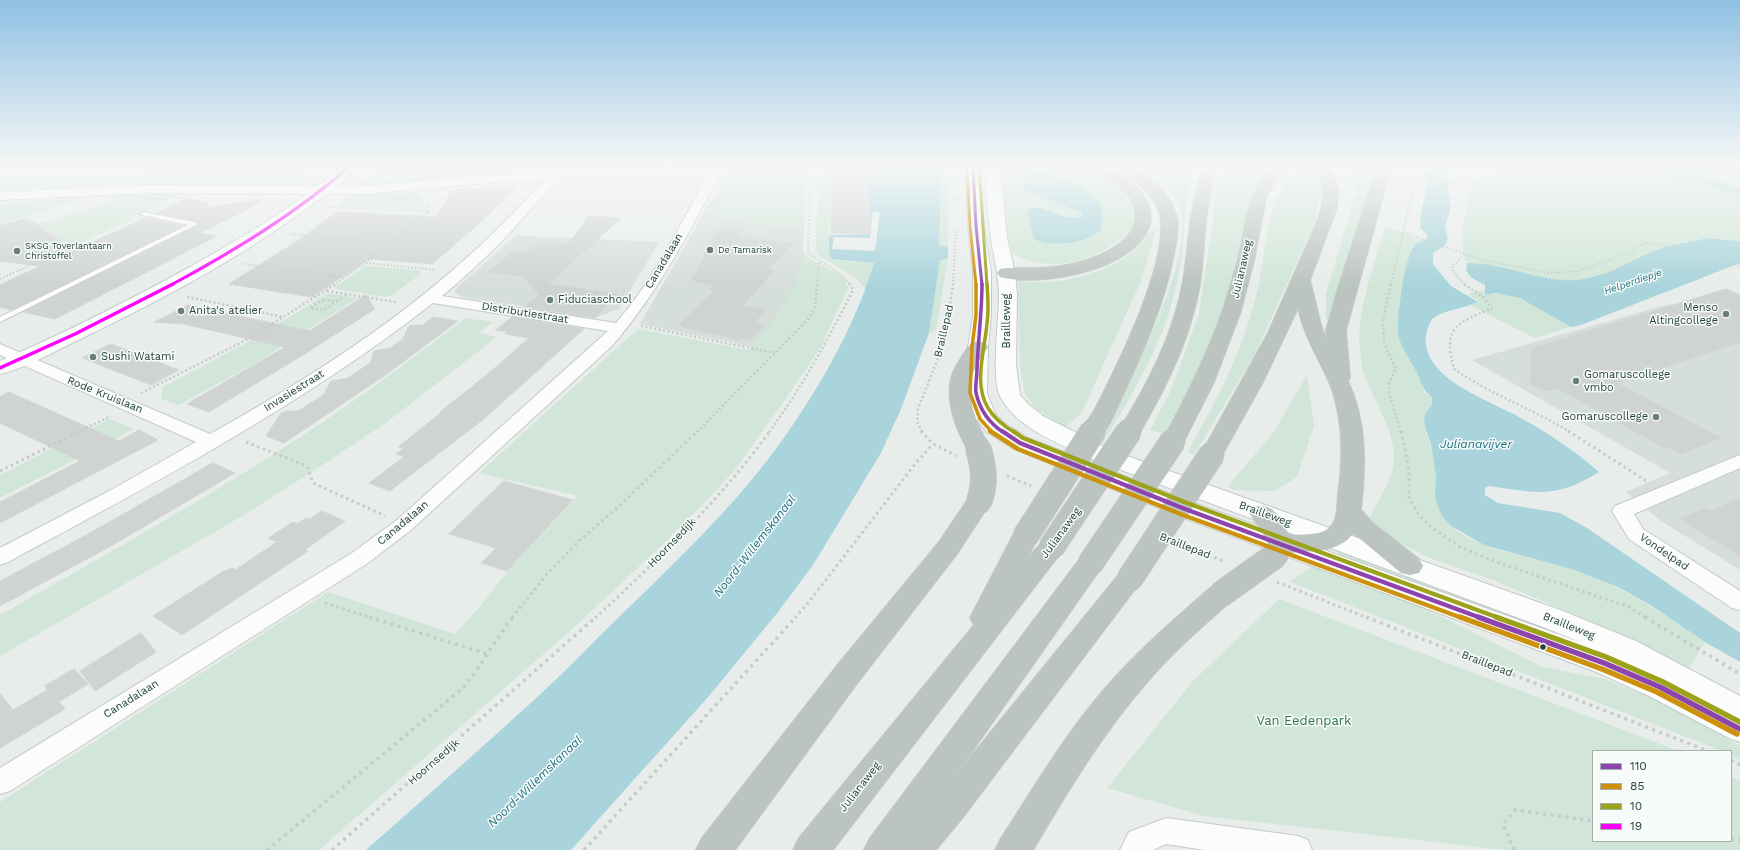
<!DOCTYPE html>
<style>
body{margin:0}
#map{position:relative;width:1740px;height:850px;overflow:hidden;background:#e8edeb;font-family:"Work Sans",sans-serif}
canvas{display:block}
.legend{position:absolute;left:1592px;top:750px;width:140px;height:92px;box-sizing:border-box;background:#f7fbf9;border:1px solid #a3b1ad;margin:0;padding:5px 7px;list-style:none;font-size:12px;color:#24423a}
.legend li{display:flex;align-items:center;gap:8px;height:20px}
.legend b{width:20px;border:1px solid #a3b1ad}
</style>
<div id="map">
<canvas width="1740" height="850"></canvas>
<ul class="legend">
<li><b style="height:5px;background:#8e44ad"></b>110</li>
<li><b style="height:5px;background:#cd920c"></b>85</li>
<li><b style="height:5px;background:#9ca21a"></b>10</li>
<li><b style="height:5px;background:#f0f"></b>19</li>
</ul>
</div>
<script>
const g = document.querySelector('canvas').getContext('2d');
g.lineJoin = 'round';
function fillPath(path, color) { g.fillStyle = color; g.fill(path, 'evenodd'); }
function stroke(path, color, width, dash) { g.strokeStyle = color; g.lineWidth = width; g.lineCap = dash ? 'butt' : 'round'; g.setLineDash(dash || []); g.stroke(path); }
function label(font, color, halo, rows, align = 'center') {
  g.font = font + ' "Work Sans",sans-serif'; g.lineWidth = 3; g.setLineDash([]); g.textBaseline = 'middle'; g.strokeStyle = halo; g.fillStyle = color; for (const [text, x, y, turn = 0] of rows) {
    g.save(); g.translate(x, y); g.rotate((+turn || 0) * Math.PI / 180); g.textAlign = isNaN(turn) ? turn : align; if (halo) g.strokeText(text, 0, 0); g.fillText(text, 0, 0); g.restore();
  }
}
fillPath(new Path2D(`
 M806,167L803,251L810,261L817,264L770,350L640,324L727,173L737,169Z
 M516,235L526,236L659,242L619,309L597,317L462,297L456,294L455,292L457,288Z
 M1669,304L1740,339V570L1661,521L1626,492L1670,473L1472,360Z`), '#d6dedb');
fillPath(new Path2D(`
 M221,167H315L288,187L252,186L251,182H168L0,190V173L122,171Z
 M378,167H704L365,187L361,185Z
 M806,167L804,230L709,217L731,198L730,194H715C721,183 724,173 737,169Z
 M819,167H887V175L831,177L829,252L837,260L874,263L866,290L856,278L818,255L816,249L818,170Z
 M942,167H950L948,247L939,245Z
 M998,167H1081L1105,178L1123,190L1132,205L1136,225C1128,231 1121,240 1112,245C1081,265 1047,271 1013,254L1005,227ZM1024,190L1101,206L1103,216L1099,231C1078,243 1064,244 1039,242L1043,208C1056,214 1067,221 1082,217V213Z
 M1130,167H1196C1180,198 1188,234 1180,267C1176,288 1169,318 1160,337C1141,382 1114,425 1088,467L1084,466C1112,417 1199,261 1180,208C1172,187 1148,176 1130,167Z
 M1227,167H1271C1253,181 1250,208 1245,230C1228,303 1201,369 1164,434L1150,430L1170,392L1199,314L1218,185Z
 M1300,167H1316L1320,175L1321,185L1316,220L1255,354L1194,455L1188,452C1206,418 1225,385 1239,349C1247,329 1253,308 1258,288C1267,247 1265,197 1300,167Z
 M1344,167H1379L1331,320H1326V294L1356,192L1353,179Z
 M1497,167H1740V241C1715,236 1687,240 1662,248C1633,258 1607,278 1574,280C1537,282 1503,262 1467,263C1457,238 1466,209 1473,184Z
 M418,192L422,194L426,208L424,209L337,206L350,197L359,195Z
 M163,194L179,196L26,265L23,264L70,243L61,241L47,230L0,244V236L115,201L111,198L114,196Z
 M87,198L0,224V206L14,202Z
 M1385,226L1422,241L1413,247L1407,264L1399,304L1402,345L1416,369L1425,393L1432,397V405C1416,424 1429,431 1432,452C1433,460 1436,468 1436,476C1437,494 1433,500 1444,516C1446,519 1448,524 1451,526C1479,552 1539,557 1576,570C1624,587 1663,613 1705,642L1688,669L1599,625L1493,580L1427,557L1386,536L1369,520C1375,502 1389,488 1393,468C1400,440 1375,403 1365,377C1362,369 1361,359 1360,350C1355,315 1376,260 1385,226Z
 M1150,231H1156L1141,281L1082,412L1066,427L1036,409L1025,394L1020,367L1018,281C1027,281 1037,283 1046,282C1082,280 1132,265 1150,231Z
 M805,254C816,267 844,270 848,288L821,347L787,397L734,471L703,504L664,543L579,623L319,850H0V802L328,592L455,634L482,604L508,571L578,496L479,473L638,329L749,350C779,315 792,299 805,254Z
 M948,258L937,326L936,330L929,333L940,259Z
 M366,266L418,270L422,273L392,295L385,297L337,289L336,286Z
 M1484,290L1485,295C1517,289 1545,311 1571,327L1535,338L1471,306L1478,302V300L1466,294Z
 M328,293L358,298L252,365L179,405L161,399L163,387L250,341Z
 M466,318L493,322L479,333L497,337L387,422L321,466L244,515L0,656V615C98,559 197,504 291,443C352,404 409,361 466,318Z
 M1307,375L1314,426L1297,477L1275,491L1234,490L1227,487L1274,432Z
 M110,419L134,429L0,498V475Z
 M1340,551L1549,627L1631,661L1335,560L1338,552Z
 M1315,564L1392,592L1543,667L1605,679L1680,710L1740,746V760L1731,756V751H1722L1290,582Z
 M1279,599L1679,751H1593V841H1731V777L1740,781V850H1505L1204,816L1107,788L1193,681Z`), '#d1e6d8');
fillPath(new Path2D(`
 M887,167H942L939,245L948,247V258L940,260L929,333L901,409L881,453L813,565L778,612L709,696L571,850H366C422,800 478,751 534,700C563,674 590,645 618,618C659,578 700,539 737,497C792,435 851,342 874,263L832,259L829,252V235L871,234L867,176L887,175Z
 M1434,167H1463L1446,172L1445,175L1451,184L1447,187L1451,207L1445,227L1448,238L1445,245L1433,253V264L1451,286L1478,302C1463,309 1446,309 1432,319C1402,373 1488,399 1521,418C1548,433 1575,451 1599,472C1555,499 1537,493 1490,486L1485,488V495L1498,503L1560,513L1587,528L1740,633V662L1705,642L1652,606L1618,587L1575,570L1484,545L1451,526L1442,516L1437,505L1435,494L1436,476L1431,444L1424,424L1425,414L1432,405V397C1421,390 1421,379 1415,369C1409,357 1400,347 1398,333C1397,316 1404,259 1414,246C1418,242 1423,240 1427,239L1426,233L1421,229C1417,213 1431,184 1426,176Z
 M1671,167H1695L1701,176L1740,188V196L1696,183L1686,182L1659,173V171Z
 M1029,169C1048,173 1094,186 1101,207C1104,215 1101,223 1100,231C1095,234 1090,237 1085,239C1074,244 1044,246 1034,239L1027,210C1043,200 1061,223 1081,217L1082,213L1024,190V171Z
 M1707,238L1740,241V263L1581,325L1571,327L1520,298L1496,293L1485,295V285L1472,278L1466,271L1467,263C1504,262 1537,282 1574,280C1607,278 1633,258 1662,248C1677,243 1692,242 1707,238Z`), '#a9d4db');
fillPath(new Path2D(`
 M873,211L880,212L875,251L832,249L834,237L870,238Z`), '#e8edeb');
const building = new Path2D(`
 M866,176L871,233H831V177Z
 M517,187L475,227L432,264L369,259L312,297L229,284L299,240L337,212L436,217L452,190Z
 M186,199L208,202V208L259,199L260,203L200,233L217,236L55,319L23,312L199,225V224L195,221L156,213Z
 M589,216L621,218L548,284L618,294L595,318L524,307L539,295L522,274L519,276L488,272L514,251L526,253L540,242L568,244Z
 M27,218L74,250L146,218L183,226L12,310L0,307V285L40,266L0,261V226Z
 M745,229L738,235L793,244L768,269L775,270L742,306L766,310L754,323L764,325L751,340L741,338L739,340L678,326L714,290L710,289L714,286L690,280L696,273L716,231Z
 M1726,289L1740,295V342L1617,383L1721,438L1681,454L1670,447L1666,449L1559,389L1545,391L1530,384L1531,349Z
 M366,295L375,309L306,353L209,412L187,404L285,347L183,324L154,322L188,305L309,331Z
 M433,317L458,321L384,376L284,443L266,436L281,413L287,411H298L314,401L324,394L331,381L348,378L370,363L374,351L390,348L403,339L409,326L423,325Z
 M512,317L584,329L485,418L390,491L369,483L404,457L396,454L403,448L398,447L442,412H440L489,373L529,338L505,334L507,332L496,330Z
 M111,344L116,346L179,370L151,385L82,358Z
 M9,392L119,441L139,430L158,440L0,523V502L80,461L0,423V397Z
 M213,463L235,473L111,546L0,606V581L90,533Z
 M504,481L573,500L507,571L481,563L496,548L449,534Z
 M1740,498V556L1680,519L1705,508L1710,511Z
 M322,511L345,521L305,550L308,551L182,635L153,616L222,572L233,568L235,570L277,542L268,538L293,522L297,524L306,518L309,519Z
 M141,633L156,652L95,691L80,671Z
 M74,669L88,684L59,702L65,709L0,748V693L13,710L47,690L45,686Z`);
fillPath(building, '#cfd4d2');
stroke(building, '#d1d6d4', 1);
const lane = new Path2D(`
 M143,212L195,222L198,224L0,322V317L188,225L141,215L140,214Z`);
const street = new Path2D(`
 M680,167H753L747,170L721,172C689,233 657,294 612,346L411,530L368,563L10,791L0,794V768L352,553L397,520L608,331L433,303C303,405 153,484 8,562L0,565V548L111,490L196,442L0,355V344L210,434C337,363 447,290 544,180L486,183L365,194L149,193L0,200V192L149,185L365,186L486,175ZM709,172C681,223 655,279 616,323L442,296C485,261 522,221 557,179Z
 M1740,455V468L1634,514L1643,529L1740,591V610L1732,608L1629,539L1612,511L1615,506Z
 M1166,818L1298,836L1308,840L1312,850H1205L1166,844L1153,850H1120L1129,832Z`);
const secondary = new Path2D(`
 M341,167H356C345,183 326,195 310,206C240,259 151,305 72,343C49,354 25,368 0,374V361C65,333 128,301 190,267C243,237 295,207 341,167Z
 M966,167H980L984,226L991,272V315L988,347L987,393L995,414L1003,422L1028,438L1194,503L1585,644L1543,627L1097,461C1064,445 1018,431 1000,396C991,379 999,319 999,296C999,277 994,258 991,239C988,216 985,190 986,167H1000L1007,238L1015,273L1017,295L1016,364L1020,395L1029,405L1043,416L1113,451L1563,611L1636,641L1740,696V742L1729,738L1649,696L1594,671L1176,515L1012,448L987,432L974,416L965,393L968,347L973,315V272L968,226Z`);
const highway = new Path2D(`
 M1087,167C1103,165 1116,170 1129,180C1142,191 1154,206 1150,224C1137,271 1040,287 1000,277L997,273L1000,269L1006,268C1029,268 1054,269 1076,263C1099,257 1140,241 1135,211C1133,204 1131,197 1125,192C1115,182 1102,176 1089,170Z
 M1113,167C1130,165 1141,172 1154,182C1164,191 1174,204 1177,218C1180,229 1176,243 1174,254C1163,312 1137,364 1113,417L1110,422L1102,424L1094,422L1091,417C1112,376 1178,249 1157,207C1151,194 1140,184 1128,177C1123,174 1116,172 1113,167Z
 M1205,167H1219C1203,203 1206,245 1200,284C1191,336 1169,382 1143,427L1140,432L1132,434L1124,432L1121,427C1148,383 1172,337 1182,286C1190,246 1187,204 1205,167Z
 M1272,167H1287L1276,179L1266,198L1254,261L1240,314L1214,382L1184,441L1181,446L1173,448L1165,446L1162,441C1186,397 1208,353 1224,306C1230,287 1236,269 1240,250C1246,219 1249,190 1272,167Z
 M1315,167H1329L1338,188L1337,208L1310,280L1321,325L1327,341L1326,330L1338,288L1377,167H1391L1346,330L1350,378L1348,381C1367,421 1366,466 1361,510L1374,524L1419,559L1423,566L1419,573L1410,575L1401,573L1353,533C1342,552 1310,551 1290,553L1285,562L1276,564L1267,562L1263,555L1268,544L1261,530L1249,513L1252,507C1273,501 1281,518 1289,535C1301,534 1321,536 1330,527C1338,521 1337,504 1338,495C1343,459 1344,422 1331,387C1320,359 1305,340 1298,308L1263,382L1220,459L1212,461L1204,459L1201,454L1268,333L1317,222C1324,203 1326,185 1315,167Z
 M978,341L985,343L988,347C983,356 976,364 973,374C964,399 979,426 989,448L986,453L978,455L970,453C957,433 944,400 952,375C956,364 964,353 971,343Z
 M979,494L988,496L991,502L957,554L856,685L735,850H696L702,838L835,668L939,542L970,496Z
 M1025,528L1034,531L1038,537L1026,561C1037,548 1041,536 1060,542L1064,548L1060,554L833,850H793L799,838L974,625L970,618L1012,537L1016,531Z
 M1090,555L1099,557L1103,564L1099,571L955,776L1120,573L1129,570L1138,573L1142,580L964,816L936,850H864L870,838L1081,557Z
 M1220,585L1230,588L1234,595L1230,602C1202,627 1173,652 1149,680C1103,732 1068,791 1033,850H995L1001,838C1033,789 1063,738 1101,693C1134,654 1172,621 1210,588Z`);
stroke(lane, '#c5cac8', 2);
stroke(street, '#c5cac8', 2);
stroke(secondary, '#c3cbc8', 2);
stroke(highway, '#c3ccc9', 2);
stroke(new Path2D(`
 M811,167L808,253L841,275L851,285
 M365,173L371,167
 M312,174L320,167
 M721,195H748L750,188
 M954,195L955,210
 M427,199L429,211
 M328,207L429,211L392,243L334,285
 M1403,232L1482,260L1549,273L1578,271L1632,252L1644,243L1657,244L1740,266
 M291,234L391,243
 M1465,255L1452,266L1454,273L1465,285
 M366,263L436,270
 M245,264L344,278
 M0,279L133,218
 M817,285L819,261
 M953,285L956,229
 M1391,285L1418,167`), '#c3ccca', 2, [1.5, 2]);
stroke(new Path2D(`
 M1391,284L1383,320L1384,343L1396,369L1389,383V393L1401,432
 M1464,284L1483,297L1492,308C1457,324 1442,326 1454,369C1490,394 1532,409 1570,432
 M327,291L396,302
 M187,297L284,317
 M323,300L337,301L324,310L310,308Z
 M337,301L347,294
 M641,326L776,353
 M141,393L248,339L336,284
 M78,432L111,416
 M697,432L809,318L815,308L817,284
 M769,432C802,388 828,339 853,290L850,284
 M922,432L917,421L918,409L940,353L948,318L953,284`), '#c3ccca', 2.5, [2, 2.5]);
stroke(new Path2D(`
 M921,431L932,443L956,456
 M1401,431L1409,470V498L1419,515L1431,527L1460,547L1502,564L1629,607L1647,618
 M1568,431L1648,482
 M246,442L307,466L313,483L385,516
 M0,471L80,431
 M1007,476L1031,486
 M1181,544L1226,562
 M1277,582L1368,618
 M325,603L372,618
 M512,618L547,574L580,540L617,508L698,431
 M595,618C658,560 720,500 770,431
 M795,618L809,602L915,464L933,444`), '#c3ccca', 3, [2.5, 3.5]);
stroke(new Path2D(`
 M369,617L487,654
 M1366,617L1708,751
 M1645,617L1740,674
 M1731,760L1740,765
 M1731,839L1740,840
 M267,850L463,688C482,666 495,639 513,617
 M332,850L596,617
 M584,850L796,617
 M1514,850L1503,824L1515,810L1593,821`), '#c3ccca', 3.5, [3, 4.5]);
fillPath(lane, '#fcfcfc');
fillPath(street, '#fcfcfc');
fillPath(secondary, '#fcfcfc');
fillPath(highway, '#bcc4c2');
const highwayBridgeFar1 = new Path2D(`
 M1092,432L1102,417
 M1128,432L1132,427`);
const highwayBridge = new Path2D(`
 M978,448C984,467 986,483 979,502
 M1025,537L1093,431
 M1051,548L1129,431
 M1090,564L1173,441
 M1129,580L1212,454
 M1220,595L1276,555`);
stroke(highwayBridgeFar1, '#c3ccc9', 22, []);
stroke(highwayBridge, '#c3ccc9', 27, []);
stroke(highwayBridgeFar1, '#bcc4c2', 20);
stroke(highwayBridge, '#bcc4c2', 25);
stroke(new Path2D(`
 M973,167L976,226L982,285`), '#8e44ad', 3);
stroke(new Path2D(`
 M982,284C982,312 978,340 977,369C977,377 975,386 976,393C980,410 989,423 1003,432`), '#8e44ad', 3.5);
stroke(new Path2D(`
 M1002,431L1020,443L1185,509L1481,618`), '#8e44ad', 4.5);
stroke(new Path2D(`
 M1478,617L1604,663L1660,687L1740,729`), '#8e44ad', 5.5);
stroke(new Path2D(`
 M967,167L970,226L976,285`), '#cd920c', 3);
stroke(new Path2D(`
 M976,284V315L972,347L970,393L980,419L992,432`), '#cd920c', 3.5);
stroke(new Path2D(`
 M990,431L1018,449L1183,515L1462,618`), '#cd920c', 4.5);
stroke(new Path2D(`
 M1460,617L1602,669L1657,692L1737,734`), '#cd920c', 5.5);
stroke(new Path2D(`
 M979,167L987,285`), '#9ca21a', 3);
stroke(new Path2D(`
 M987,284C988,297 989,310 987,323C985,349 973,384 988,408C994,418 1004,426 1014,432`), '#9ca21a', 3.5);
stroke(new Path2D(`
 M1013,431L1023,438L1187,503L1499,618`), '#9ca21a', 4.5);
stroke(new Path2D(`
 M1496,617L1606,657L1663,682L1740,722`), '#9ca21a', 5.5);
stroke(new Path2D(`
 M171,285C234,251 295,214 349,167`), '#f0f', 3);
stroke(new Path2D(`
 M0,368L75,334L173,284`), '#f0f', 3.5);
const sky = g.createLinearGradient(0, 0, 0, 286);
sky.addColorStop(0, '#8fc1e3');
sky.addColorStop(0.58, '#f5f7f6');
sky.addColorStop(1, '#f5f7f600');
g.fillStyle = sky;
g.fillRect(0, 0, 1740, 286);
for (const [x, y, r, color] of [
 [710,250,4,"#697e78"],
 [17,251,4,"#697e78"],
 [550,300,4,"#697e78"],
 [181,311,4,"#697e78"],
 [1726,314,4,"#697e78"],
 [93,357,4,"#697e78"],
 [1576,381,4,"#697e78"],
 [1656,417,4,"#697e78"],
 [1543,647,3.5,"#24423a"]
]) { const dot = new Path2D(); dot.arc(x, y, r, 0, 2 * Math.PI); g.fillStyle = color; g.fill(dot); stroke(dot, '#f7fbf9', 1.5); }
label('9px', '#24423a', '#f7fbf9', [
 ["SKSG Toverlantaarn",25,246],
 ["Christoffel",25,256],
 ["De Tamarisk",718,250]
], 'left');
label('italic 10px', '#1c6f80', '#f7fbf9', [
 ["Helperdiepje",1633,282,-19]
]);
label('11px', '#24423a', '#f7fbf9', [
 ["Canadalaan",664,261,-59],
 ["Julianaweg",1242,269,-77],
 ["Distributiestraat",525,313,9],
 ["Brailleweg",1007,321,-90],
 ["Braillepad",944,331,-77],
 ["Invasiestraat",294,391,-32],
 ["Rode Kruislaan",105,395,22],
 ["Brailleweg",1265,514,20],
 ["Canadalaan",403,523,-40],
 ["Julianaweg",1061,533,-54],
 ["Hoornsedijk",672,543,-46],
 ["Braillepad",1185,546,21],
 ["Vondelpad",1664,552,34],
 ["Brailleweg",1569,626,22],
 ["Braillepad",1487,664,21],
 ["Canadalaan",131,699,-32],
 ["Hoornsedijk",434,762,-41],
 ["Julianaweg",860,787,-52]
]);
label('11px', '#24423a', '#f7fbf9', [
 ["Fiduciaschool",558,300],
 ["Menso",1718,308,"right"],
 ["Altingcollege",1718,321,"right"],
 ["Anita's atelier",189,311],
 ["Sushi Watami",101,357],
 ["Gomaruscollege",1584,375],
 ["vmbo",1584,388],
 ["Gomaruscollege",1648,417,"right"]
], 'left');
label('italic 12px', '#1c6f80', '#f7fbf9', [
 ["Julianavijver",1476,444],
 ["Noord-Willemskanaal",755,546,-52],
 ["Noord-Willemskanaal",535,782,-44]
]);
label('13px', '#2d7a4b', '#f7fbf9', [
 ["Van Eedenpark",1304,721]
]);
</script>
